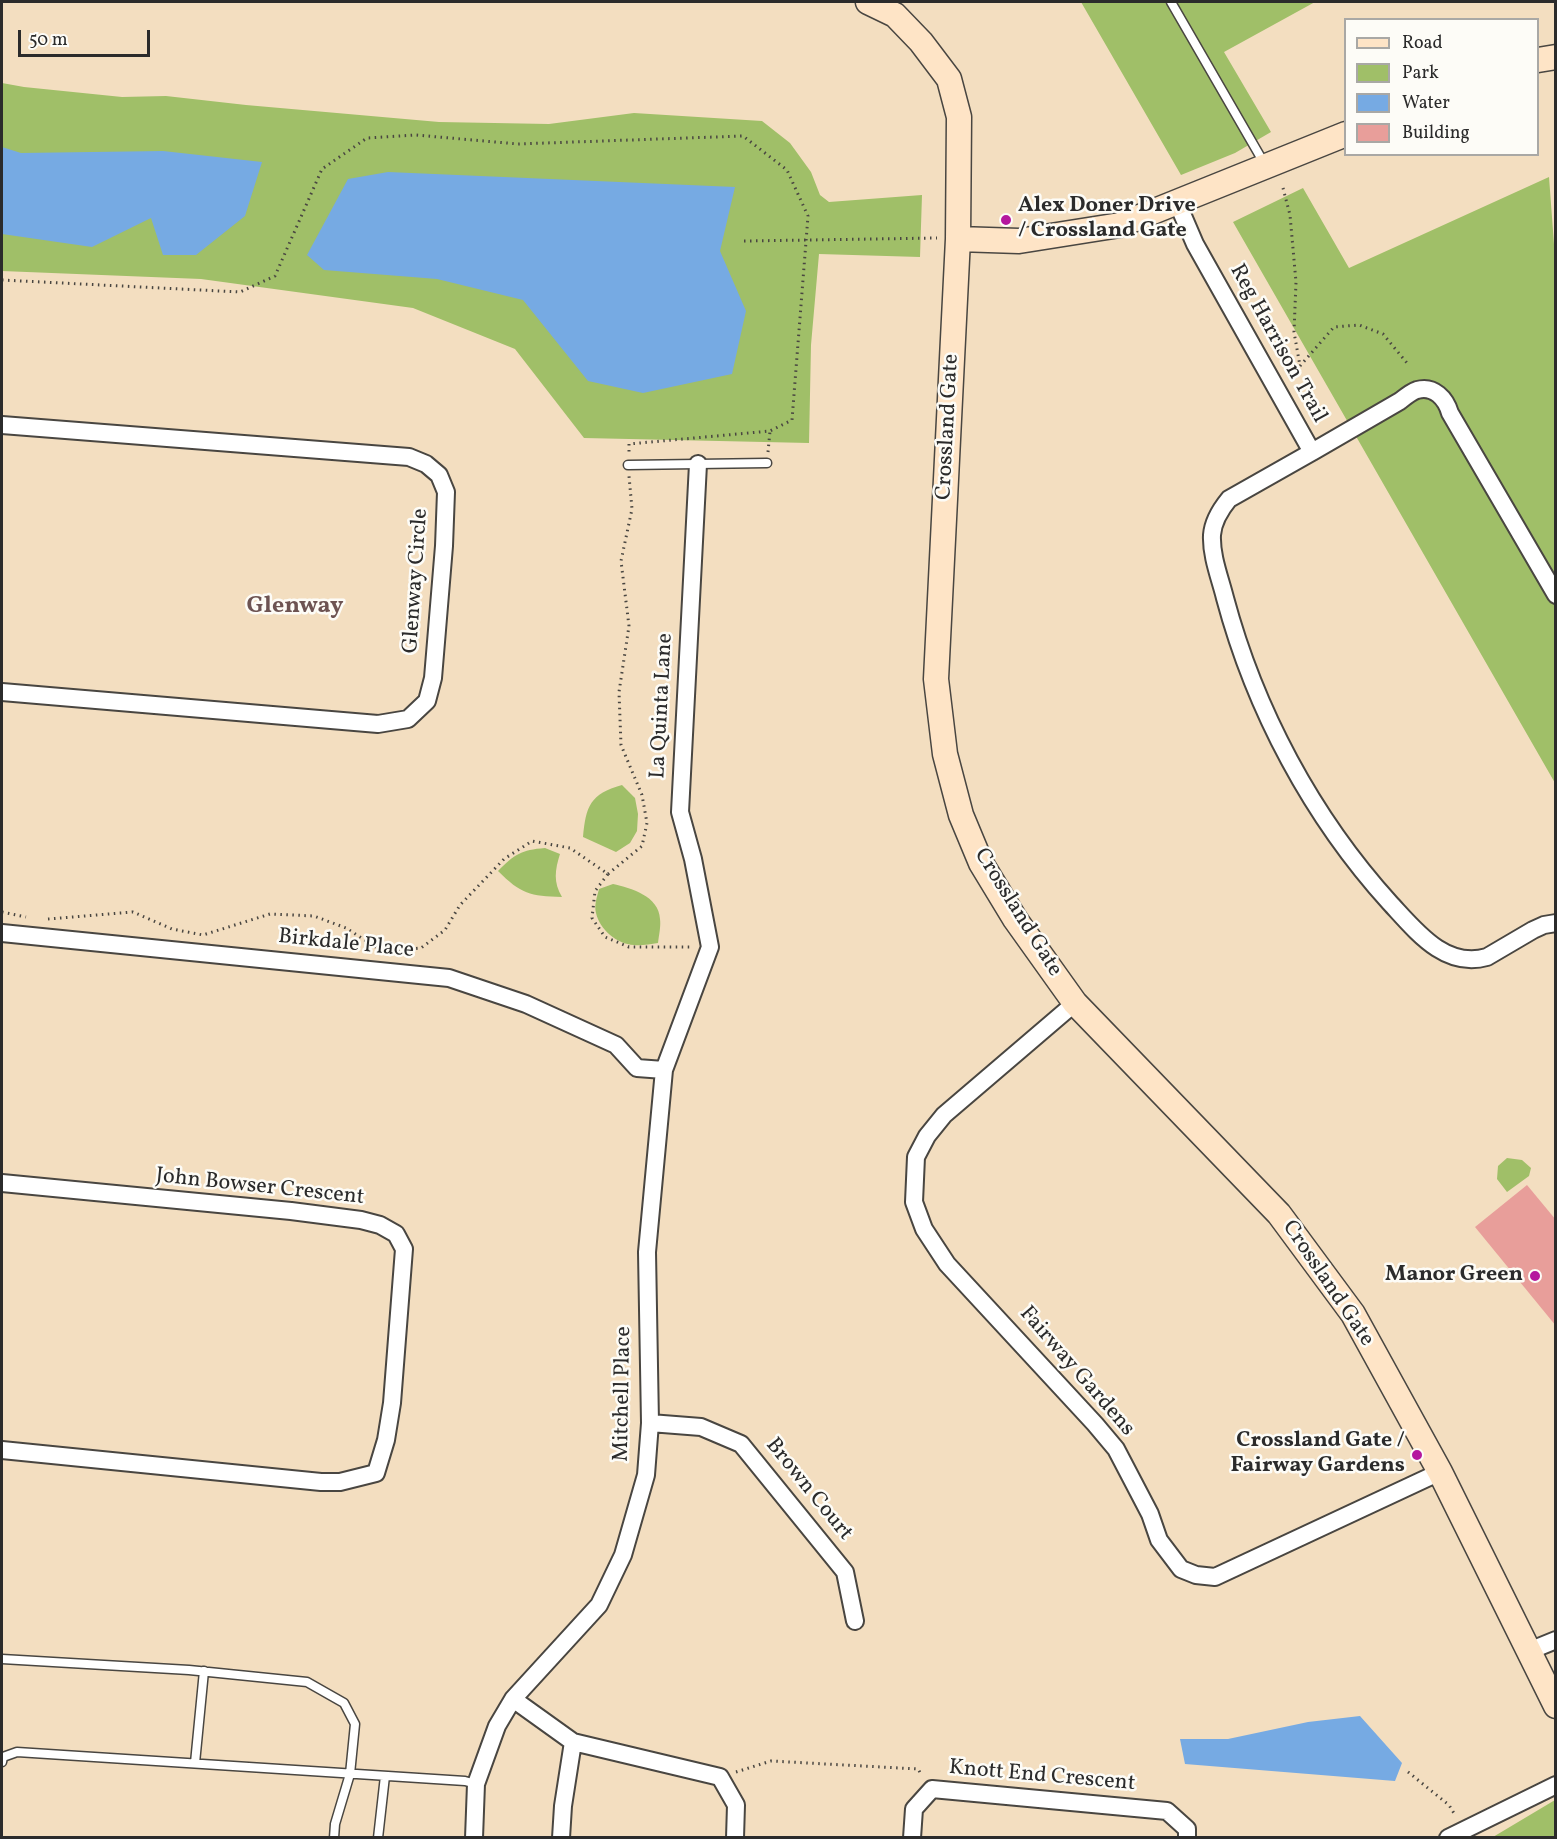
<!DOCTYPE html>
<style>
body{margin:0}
#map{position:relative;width:1557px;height:1839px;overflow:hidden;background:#f3dec0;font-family:Vollkorn,serif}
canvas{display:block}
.frame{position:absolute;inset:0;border:3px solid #2b2b2b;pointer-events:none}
.legend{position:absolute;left:1344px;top:18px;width:195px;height:138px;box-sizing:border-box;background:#fdfcf7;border:2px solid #a9a8a5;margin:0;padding:8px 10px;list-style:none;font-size:18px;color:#2b2b2b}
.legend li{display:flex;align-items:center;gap:12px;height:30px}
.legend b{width:30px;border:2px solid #a9a8a5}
.scale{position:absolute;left:18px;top:30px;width:132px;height:27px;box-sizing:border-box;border:3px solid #2b2b2b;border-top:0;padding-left:8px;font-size:18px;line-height:21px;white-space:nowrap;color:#2b2b2b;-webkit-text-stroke:4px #fdfcf7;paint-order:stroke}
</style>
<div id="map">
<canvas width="1557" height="1839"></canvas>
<div class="frame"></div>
<ul class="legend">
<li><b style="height:8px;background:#fee4c6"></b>Road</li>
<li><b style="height:16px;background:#a0bf68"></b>Park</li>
<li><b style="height:16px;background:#76aae3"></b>Water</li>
<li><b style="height:16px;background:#e89e9a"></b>Building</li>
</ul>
<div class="scale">50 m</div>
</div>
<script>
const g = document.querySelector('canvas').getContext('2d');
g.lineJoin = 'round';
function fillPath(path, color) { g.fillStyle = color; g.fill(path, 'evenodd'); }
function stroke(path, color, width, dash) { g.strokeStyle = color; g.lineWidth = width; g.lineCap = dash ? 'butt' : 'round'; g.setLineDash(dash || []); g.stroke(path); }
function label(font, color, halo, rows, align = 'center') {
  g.font = font + ' Vollkorn,serif'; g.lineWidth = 5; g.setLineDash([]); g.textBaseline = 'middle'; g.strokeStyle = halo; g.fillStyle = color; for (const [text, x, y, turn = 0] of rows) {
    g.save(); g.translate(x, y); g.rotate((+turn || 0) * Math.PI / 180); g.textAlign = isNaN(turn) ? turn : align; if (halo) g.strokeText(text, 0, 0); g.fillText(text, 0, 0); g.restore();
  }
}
fillPath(new Path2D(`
 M1081,2H1315L1224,52L1271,132L1235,153L1181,175Z
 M2,83L24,87L122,97L166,96L246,105L439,122L549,124L634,113L762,121L790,143L811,172L820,195L829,202L922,195L920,257L819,254L811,345L809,443L584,438L515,349L413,308L201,279L2,271Z
 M1549,177L1556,271L1555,783L1233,222L1303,188L1349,268Z
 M622,785L635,798L638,814L637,831L630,843L616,852L583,837C586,806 590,794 622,785Z
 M545,848L560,854C555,870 553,882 562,897C530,896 521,894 498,871C515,854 521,850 545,848Z
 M613,884C631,888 659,896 660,919C661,926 659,935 658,943C650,944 641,946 634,945C617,944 600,930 596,913C594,905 597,897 599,889Z
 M1507,1158L1522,1160L1531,1168L1529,1176L1507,1192L1497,1179L1498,1166Z
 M1555,1800V1837H1493Z`), '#a0bf68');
fillPath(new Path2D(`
 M2,147L21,153L163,151L262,162L245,216L196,255H163L151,218L92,247L2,234Z
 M388,172L735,187L720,251L746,311L732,374L643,393L588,381L523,300L437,279L324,270L307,255L348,179Z
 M1360,1716L1402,1763L1395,1781L1185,1764L1180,1739H1228L1308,1722Z`), '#76aae3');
fillPath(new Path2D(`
 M1527,1185L1556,1220V1326L1475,1227Z`), '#e89e9a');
const lane = new Path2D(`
 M1171,2L1264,163
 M628,465L767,463
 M2,1659L189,1670L307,1682L344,1703L355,1724L350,1774L335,1824L334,1838
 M2,1762L3,1757L17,1752L465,1781L476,1784
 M195,1763L204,1671
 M378,1838L385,1776`);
const street = new Path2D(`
 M1177,202L1195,244L1312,452L1229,499C1220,510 1213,521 1212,535C1211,556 1220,578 1225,598C1255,710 1312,817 1390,903C1416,931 1445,969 1487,957L1533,930L1544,925L1556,923
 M2,425L409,457L426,464L439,475L446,492L444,546L433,678L427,701L408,719L378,724L2,692
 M1312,452L1400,401C1405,397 1411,392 1417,390C1434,385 1446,399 1450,413L1556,595
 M2,933L449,978L526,1004L616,1045L637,1068L664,1070
 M1075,1003L944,1115L927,1136L916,1157L914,1202L924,1229L947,1264L1095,1424L1116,1449L1150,1514L1159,1540L1181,1569L1196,1575L1215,1577L1440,1472
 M2,1183L291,1211L361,1220L380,1225L396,1234L404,1249L392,1403L386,1440L376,1473L340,1482H321L2,1450
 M650,1423L701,1427L741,1444L845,1572L855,1621
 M1529,1651L1556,1640
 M513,1699L573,1742L720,1777L736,1805L735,1838
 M474,1838L476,1784L497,1726L513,1699L599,1605L623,1555L646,1475L650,1423L647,1252L664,1070L710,947L693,859L680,812L698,464
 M561,1838L563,1806L573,1742
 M912,1838L914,1809L932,1789L1167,1811L1187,1829V1838
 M1448,1838L1556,1785`);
const secondary = new Path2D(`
 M868,2L895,15L921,42L949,79L959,117L958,239L936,679L945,754L961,815L981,863L1015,919L1075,1003L1279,1214L1353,1314L1440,1472L1556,1706
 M1538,60L1556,57
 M958,239L1019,241L1120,225L1346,134`);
stroke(lane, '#494641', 11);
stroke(street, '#494641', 20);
stroke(secondary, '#494641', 27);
stroke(new Path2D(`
 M1283,188L1290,215L1296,282L1294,332L1300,366
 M744,241L937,238
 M2,280L240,292L275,276L322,169L367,138L416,135L518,144L743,136L787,170L808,216L792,420L770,431L629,444V452
 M1300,366L1334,327L1359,325L1383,334L1407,363
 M768,452L770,431
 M608,874L642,846L647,823L642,795L621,745L619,692L629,626L621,561L632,509L629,476
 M2,912L26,917
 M48,919L133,912L172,929L203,935L270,914L314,916L346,928L377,948L399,950L421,948L445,930L460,905L504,859L532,841L570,848L608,874L595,891L592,918L605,937L629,947H693
 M736,1772L771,1761L918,1769L922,1776
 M1408,1772L1449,1805L1455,1815`), '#494641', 3, [1.5, 4.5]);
stroke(lane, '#fff', 8);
stroke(street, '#fff', 16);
stroke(secondary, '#fee4c6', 24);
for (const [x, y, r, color] of [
 [1006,220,6,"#b5179e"],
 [1535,1276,6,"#b5179e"],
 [1417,1455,6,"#b5179e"]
]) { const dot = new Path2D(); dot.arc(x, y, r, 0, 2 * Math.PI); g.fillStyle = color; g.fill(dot); stroke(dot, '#fdfcf7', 2); }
label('bold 22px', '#2b2b2b', '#fdfcf7', [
 ["Alex Doner Drive",1018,207,"left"],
 ["/ Crossland Gate",1018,232,"left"],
 ["Manor Green",1523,1276],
 ["Crossland Gate /",1405,1442],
 ["Fairway Gardens",1405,1467]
], 'right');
label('22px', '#2b2b2b', '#fdfcf7', [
 ["Reg Harrison Trail",1277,344,61],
 ["Crossland Gate",949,427,-87],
 ["Glenway Circle",417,581,-86],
 ["La Quinta Lane",663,706,-87],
 ["Crossland Gate",1017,913,58],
 ["Birkdale Place",346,945,6],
 ["John Bowser Crescent",260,1188,6],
 ["Crossland Gate",1327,1284,56],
 ["Fairway Gardens",1076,1372,49],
 ["Mitchell Place",624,1394,-89],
 ["Brown Court",808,1490,51],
 ["Knott End Crescent",1042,1777,5]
]);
label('bold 24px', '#6d5352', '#fdfcf7', [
 ["Glenway",295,608]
]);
</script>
